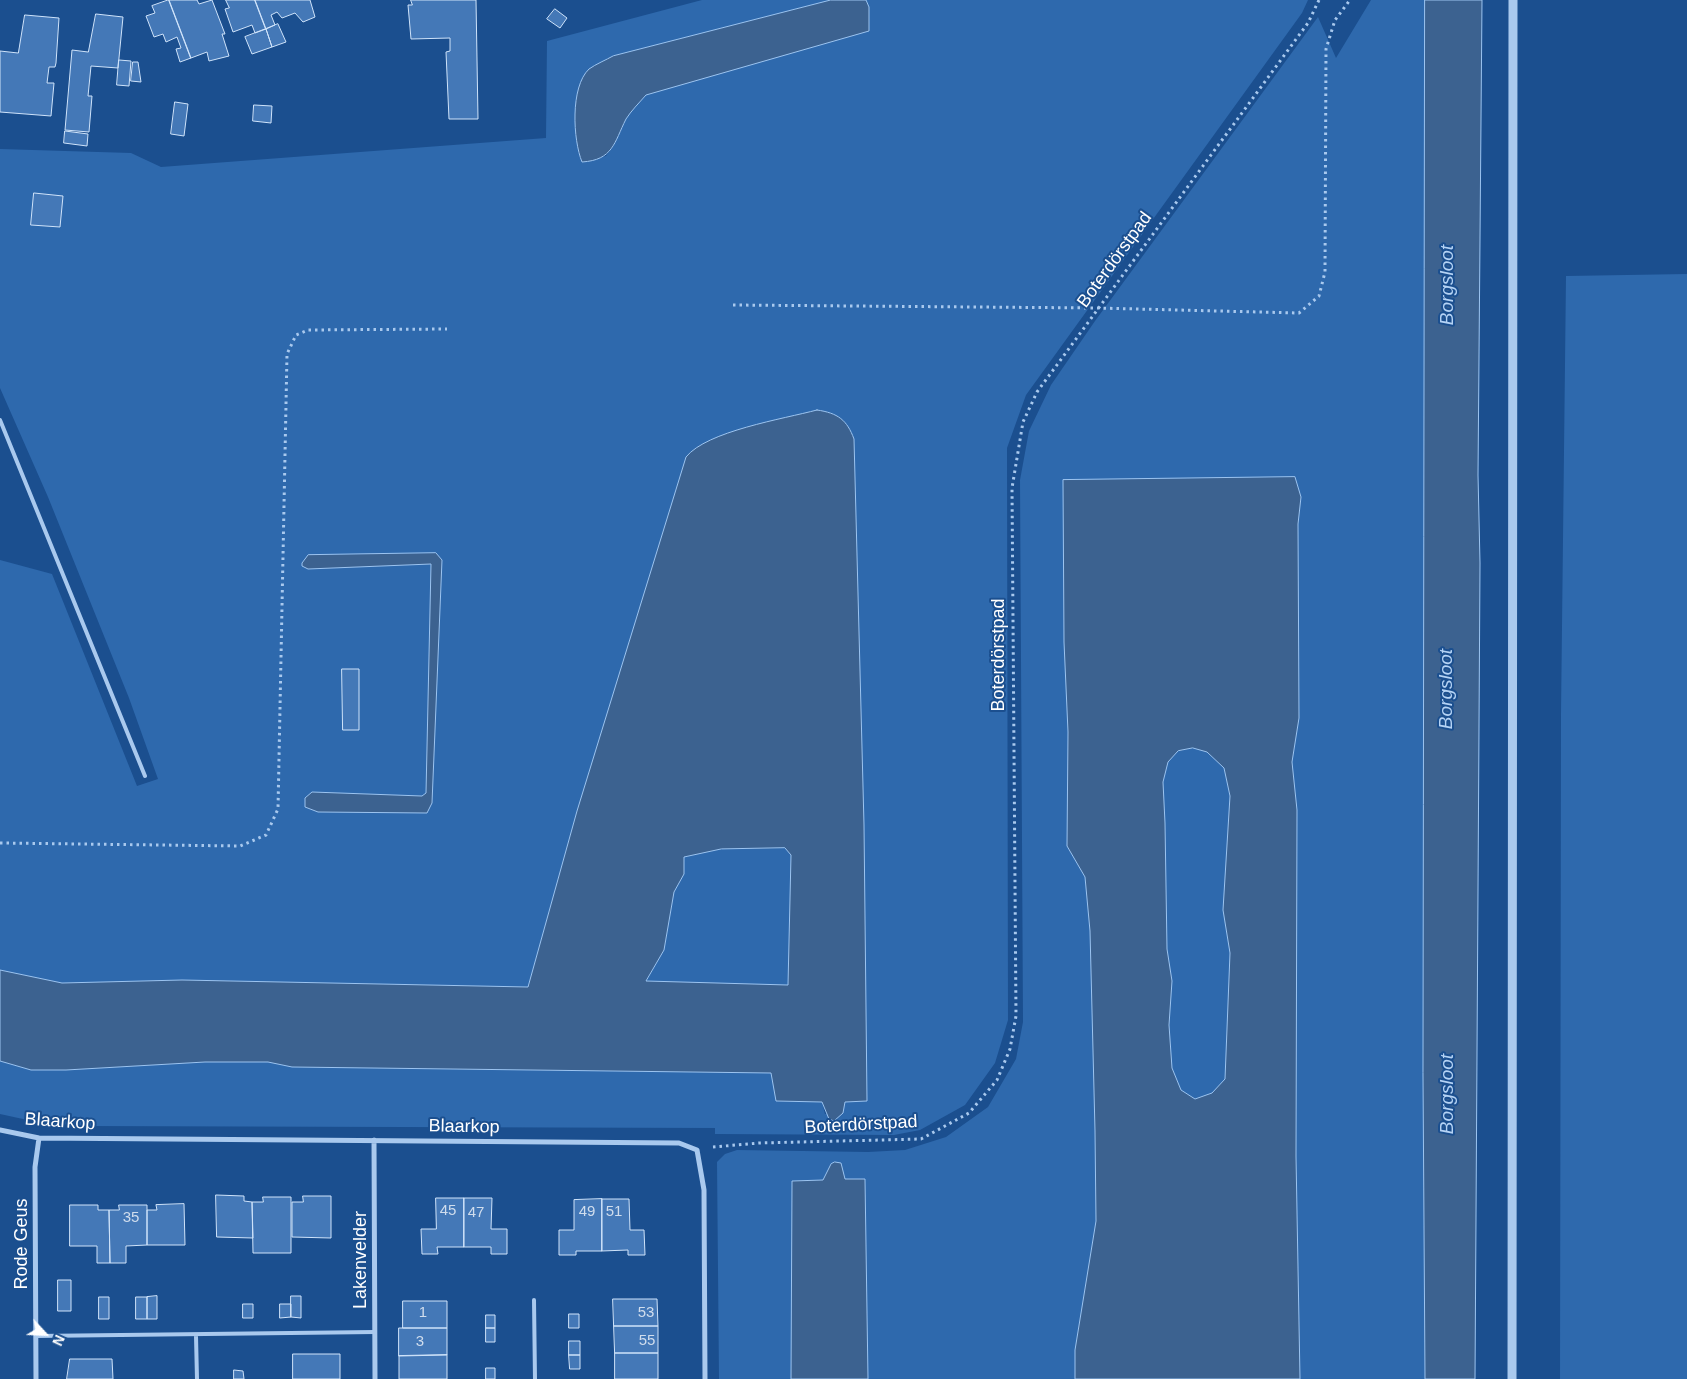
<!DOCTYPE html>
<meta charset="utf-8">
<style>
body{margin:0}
#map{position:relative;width:1687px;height:1379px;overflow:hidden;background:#1b4f8f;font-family:Helvetica,sans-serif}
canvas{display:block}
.north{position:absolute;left:20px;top:1309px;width:50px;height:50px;-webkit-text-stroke:4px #1b4f8f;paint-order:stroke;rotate:115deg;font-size:14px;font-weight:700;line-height:20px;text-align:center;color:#fff}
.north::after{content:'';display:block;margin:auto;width:18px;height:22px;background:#fff;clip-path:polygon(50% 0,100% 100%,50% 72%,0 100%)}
</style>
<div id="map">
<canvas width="1687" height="1379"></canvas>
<div class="north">N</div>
</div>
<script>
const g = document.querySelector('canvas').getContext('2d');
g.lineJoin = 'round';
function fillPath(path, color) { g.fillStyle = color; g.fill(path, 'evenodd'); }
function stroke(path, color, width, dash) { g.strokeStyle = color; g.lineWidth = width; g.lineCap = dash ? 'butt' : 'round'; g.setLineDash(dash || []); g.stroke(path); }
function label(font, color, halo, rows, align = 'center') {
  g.font = font + ' Helvetica,sans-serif'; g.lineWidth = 4; g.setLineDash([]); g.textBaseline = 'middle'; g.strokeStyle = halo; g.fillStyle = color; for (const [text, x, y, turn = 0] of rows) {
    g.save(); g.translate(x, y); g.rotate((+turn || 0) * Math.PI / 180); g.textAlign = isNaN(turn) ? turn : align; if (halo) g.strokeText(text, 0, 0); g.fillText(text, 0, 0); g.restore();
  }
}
fillPath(new Path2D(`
 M702,0H831L613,56C606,60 596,64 590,69C570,87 573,140 582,162L606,156L613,147L627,117L646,95L681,83L869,7L866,0H1308L1302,13L1026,395L1007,448L1008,1020L995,1063L965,1105L920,1130L894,1135L715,1134V1128L82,1126L32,1121L0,1114V1061L31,1070H66L205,1062H268L292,1067L771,1073L777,1101L822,1102L825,1114L843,1113L845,1102L867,1101L864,825L854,439C843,424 837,413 817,410L577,811L528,987L182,980L62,983L0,970V560L52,574L137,786L158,779L129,698L48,497L0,388V149L131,153L161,167L546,138L547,41ZM436,553L442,560L432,803L426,812L312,792L422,796L426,793L431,564L308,569V555Z
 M1371,0H1425L1423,1073L1425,1379H1300L1296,1156L1297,810L1292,762L1299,718L1298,524L1301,497L1294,477L1063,481L1064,642L1068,732L1067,846L1085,877L1090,931L1095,1131L1096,1221L1075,1350V1379H868L865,1179H845L841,1164H831L823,1180L792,1181L791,1379H719L717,1162L725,1154L737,1150L868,1152L905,1150L946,1137L988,1107L1016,1059L1023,1022L1020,480L1029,431L1051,385L1095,321L1318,17L1336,58Z
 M1687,274V1379H1560L1561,713L1566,276Z
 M1193,748L1207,752L1224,768L1230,796L1223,910L1230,953L1225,1080L1212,1093L1195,1099L1181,1090L1172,1068L1169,1025L1172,981L1167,949L1165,823L1163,782L1168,762L1178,751Z
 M786,848L791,855L788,985L646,982L664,950L674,892L684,874V857L721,849Z`), '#2e69ad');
const water = new Path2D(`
 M831,0H866L869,7V31L646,95C639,103 631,111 626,119C614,143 613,160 582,162C573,140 570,87 589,69C596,64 606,60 613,56Z
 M1425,0H1482L1478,475L1480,563L1475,1379H1425L1423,1073Z
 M817,410C838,413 847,420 854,439L864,825L867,1101L845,1102L843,1113L834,1121L829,1119L822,1102L776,1101L771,1073L292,1067L268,1062H205L66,1070H31L0,1061V970L62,983L182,980L528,987L577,811L686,457C707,431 783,419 817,410ZM785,848L791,855L788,985L646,981L664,950L674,892L684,874V857L721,849Z
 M1295,477L1301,497L1298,524L1299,718L1292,762L1297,810L1296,1156L1300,1379H1075V1350L1096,1221L1095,1131L1090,931L1085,877L1067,846L1068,732L1064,642L1063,480ZM1193,748L1207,752L1224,768L1230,796L1223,910L1230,953L1225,1079L1212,1093L1195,1099L1181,1090L1172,1068L1169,1025L1172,981L1167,949L1165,823L1163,782L1168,762L1178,751Z
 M436,553L442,560L432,803L427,813L318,812L305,807V798L312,792L422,796L426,793L431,564L308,569L302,566V563L308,555Z
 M835,1162L841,1163L845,1179H865L868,1379H791L792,1181L823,1180L831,1164Z`);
fillPath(water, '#3c6290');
stroke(water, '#9cc4f0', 1);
const building = new Path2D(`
 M169,0L191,58L180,62L176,49L181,48L177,37L166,42L163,34L154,37L146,16L155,13L152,6Z
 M169,0H197L199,4L212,0L225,34H222L229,56L209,61L207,52L191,58Z
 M226,0H255L266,29L255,33L252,25L233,32L225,9L229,8Z
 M255,0H310L315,17L303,22L295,13L282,18L277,12L271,15L275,25L266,29Z
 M411,0H476L478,119H449L446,52L450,51V38L411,39L408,5H412Z
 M555,9L567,18L560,28L547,19Z
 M96,14L123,17L118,68L91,66L88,96H92L89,132L65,130L72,50L88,52Z
 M25,15L59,18L56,63L55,67H49L47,83H54L51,116L0,112V51L18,53Z
 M278,24L286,42L272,47L266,29Z
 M266,29L272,47L252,54L245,37Z
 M119,60L131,61L129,86L117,85Z
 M133,62H138L141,82L131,81Z
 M175,102L188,104L184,136L171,134Z
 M254,105L272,106L271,123L253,121Z
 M65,131L88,134L87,146L64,143Z
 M34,193L63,196L60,227L31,225Z
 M342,669H359V730H343Z
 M216,1195L244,1196V1201L252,1202L253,1238L217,1237Z
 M303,1196H331V1238L292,1237V1202H303Z
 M263,1197H291V1253H253L252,1202H263Z
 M436,1198H464V1247H437L438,1254H422L421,1229H436Z
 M464,1198H492L491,1229H507V1254H491V1247H464Z
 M602,1199H629L630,1230H644L645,1255H628V1250L602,1251Z
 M602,1199V1251H576V1255H559V1230H574V1200Z
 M184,1204L185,1245H147V1210H157L156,1205Z
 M70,1205H98V1210H109L110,1263H97V1246H70Z
 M119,1205H147V1245L126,1246V1263H110L109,1210H119Z
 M58,1280H71V1311H58Z
 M157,1296V1319H147V1297Z
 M291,1296H301V1318L291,1317Z
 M99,1297H109V1319H99Z
 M136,1297H147V1319H136Z
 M613,1299H657L658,1326H614Z
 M403,1301H447V1328H403Z
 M243,1304H253V1318H243Z
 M280,1304H291V1317L280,1318Z
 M569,1314H579V1328H569Z
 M486,1315H495V1328H486Z
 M614,1326H658V1353H615Z
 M399,1328H447V1355L399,1356Z
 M486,1328H495V1342H486Z
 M569,1341H580V1355H569Z
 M615,1353H658V1379H615Z
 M293,1354H340V1379H293Z
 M447,1355V1379H399V1356Z
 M569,1355H580V1369H570Z
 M70,1359H112L113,1379H67Z
 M486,1368H495V1379H486Z
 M234,1370L243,1371L244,1379H234Z`);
fillPath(building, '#4478b7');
stroke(building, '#cfe3fa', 1);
stroke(new Path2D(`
 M733,305L1097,308L1299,313L1319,296L1325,272L1326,49L1335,20L1350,0
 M0,843L240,846L266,835L278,809L287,354L296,335L308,330L447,329
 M713,1147L759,1143L921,1139L969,1113L997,1080L1010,1049L1016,1016L1012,488L1023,422L1037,392L1308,23L1319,0`), '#a9c9ee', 3, [2.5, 4]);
stroke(new Path2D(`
 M0,420L145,776
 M534,1300L535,1379
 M36,1336L375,1332
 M196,1336L197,1379`), '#a9c9ee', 4);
stroke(new Path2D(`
 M0,1130L39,1138L679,1143L697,1150L704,1190L705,1379
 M374,1140L375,1379
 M36,1379L35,1167L39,1138`), '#a9c9ee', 5);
stroke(new Path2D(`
 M1512,1379L1513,0`), '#a9c9ee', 9);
label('15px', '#d0dded', null, [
 ["45",448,1211],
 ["49",587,1212],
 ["51",614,1212],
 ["47",476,1213],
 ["35",131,1218],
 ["1",423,1313],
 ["53",646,1313],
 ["55",647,1341],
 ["3",420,1342]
]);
label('18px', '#fff', '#1b4f8f', [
 ["Boterdörstpad",1115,260,-54],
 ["Boterdörstpad",999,655,-90],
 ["Blaarkop",60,1122,4],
 ["Boterdörstpad",861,1125,-3],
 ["Blaarkop",464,1127,1],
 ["Rode Geus",22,1244,-90],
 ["Lakenvelder",361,1260,-90]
]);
label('italic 19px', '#b5d3f5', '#1b4f8f', [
 ["Borgsloot",1448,285,-90],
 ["Borgsloot",1447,689,-90],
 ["Borgsloot",1448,1094,-90]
]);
</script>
